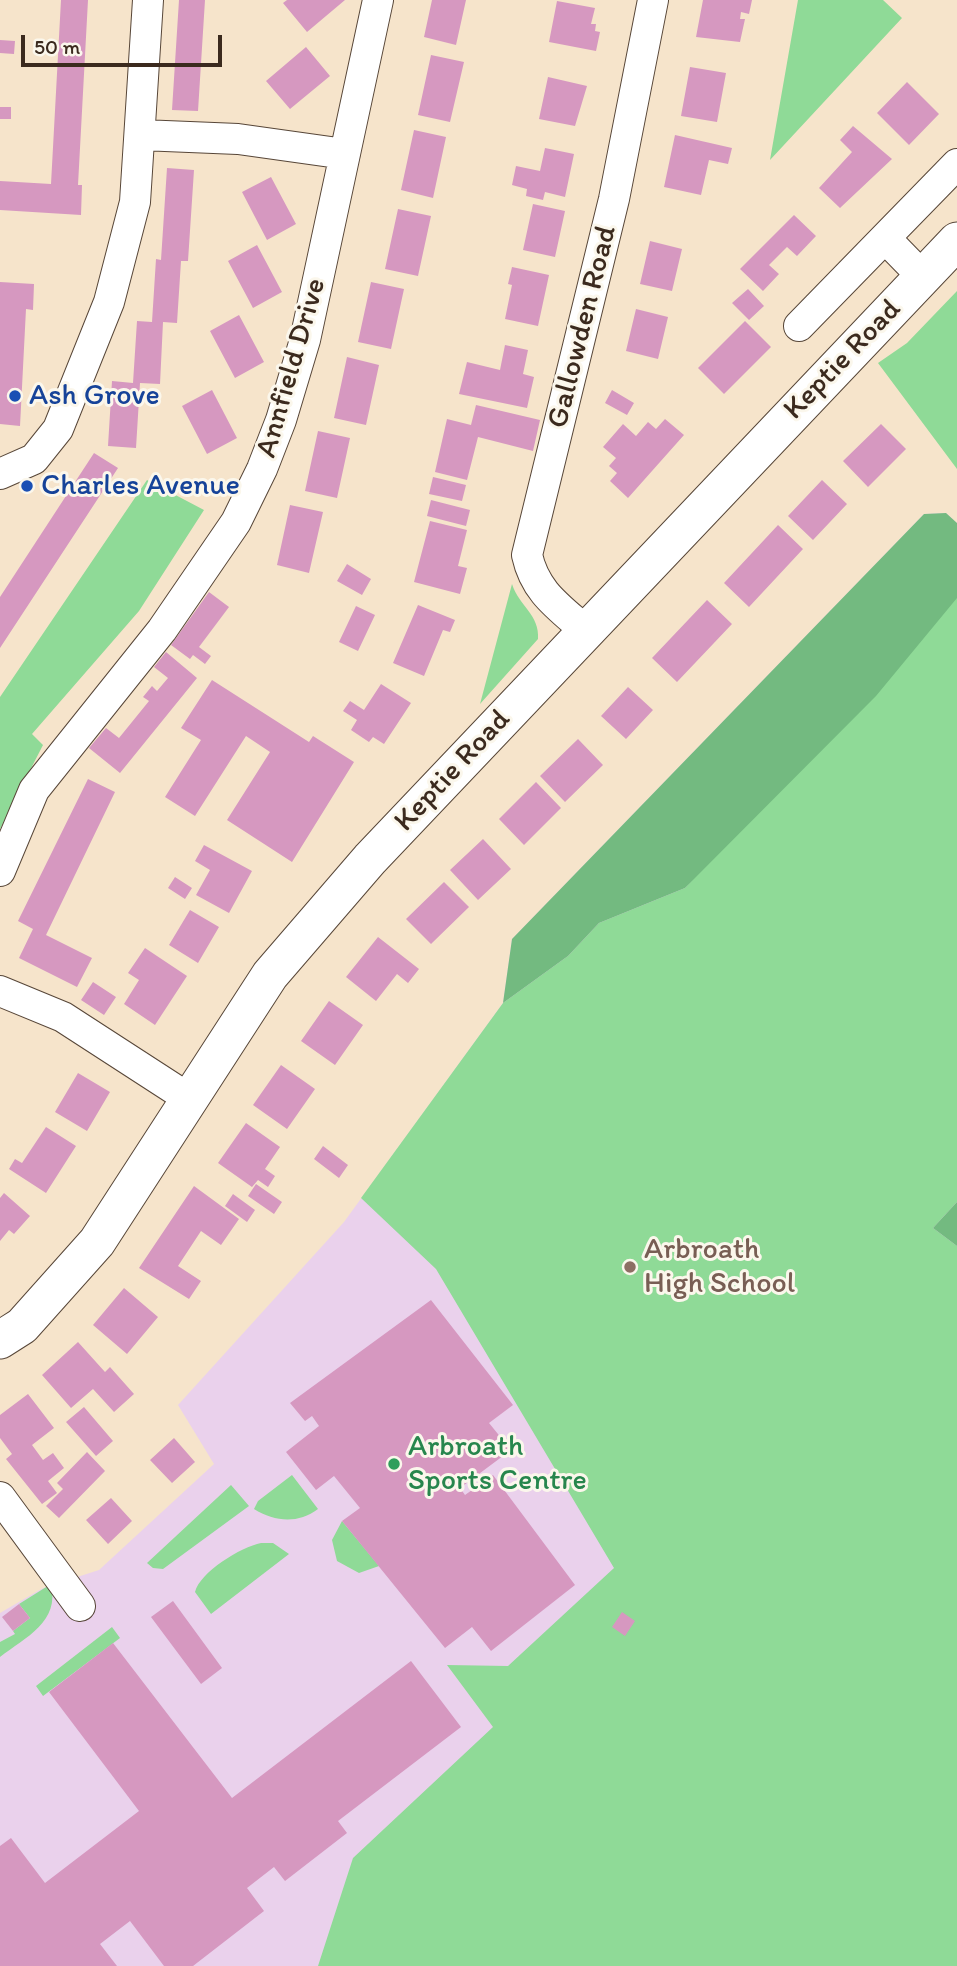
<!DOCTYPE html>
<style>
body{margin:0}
#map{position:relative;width:957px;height:1966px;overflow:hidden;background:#f6e4cb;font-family:Itim,sans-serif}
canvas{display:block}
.scale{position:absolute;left:21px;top:35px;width:201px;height:32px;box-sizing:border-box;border:4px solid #3b2a1e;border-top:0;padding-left:9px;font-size:21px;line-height:24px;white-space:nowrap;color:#3b2a1e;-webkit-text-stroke:5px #fbf7ec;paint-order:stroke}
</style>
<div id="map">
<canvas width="957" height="1966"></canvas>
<div class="scale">50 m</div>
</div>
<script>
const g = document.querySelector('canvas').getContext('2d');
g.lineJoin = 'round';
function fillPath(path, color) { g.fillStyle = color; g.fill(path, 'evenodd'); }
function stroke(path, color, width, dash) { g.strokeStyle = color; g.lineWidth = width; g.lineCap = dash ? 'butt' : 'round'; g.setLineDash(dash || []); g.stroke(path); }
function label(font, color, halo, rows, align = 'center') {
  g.font = font + ' Itim,sans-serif'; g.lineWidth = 6; g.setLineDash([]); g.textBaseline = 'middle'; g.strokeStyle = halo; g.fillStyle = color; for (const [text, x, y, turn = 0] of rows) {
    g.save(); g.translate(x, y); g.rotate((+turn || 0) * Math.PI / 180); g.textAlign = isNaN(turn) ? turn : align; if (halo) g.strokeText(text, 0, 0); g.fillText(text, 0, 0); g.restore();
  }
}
fillPath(new Path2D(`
 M946,513L957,523V1966H0V1613L43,1588L99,1570L214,1464L178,1405L344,1222L503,1003L512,939L924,514Z`), '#ead1ec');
fillPath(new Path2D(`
 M798,0H883L902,18L770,160Z
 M957,291V469L878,363L907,343Z
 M147,480L204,510L139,611L32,734L43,745L0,829V697Z
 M512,584C519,606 540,615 538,639L480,704Z
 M957,590V1202L933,1228L957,1246V1966H318L353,1858L493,1727L447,1665L508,1666L614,1568L436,1269L361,1198L503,1003L568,956L599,923L685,888Z
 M292,1475L318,1509C298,1524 275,1522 254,1509L258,1501Z
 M231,1485L249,1506L163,1569L153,1568L147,1563Z
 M342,1521L379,1566L359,1573L337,1561L332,1540Z
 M261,1543H273L289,1554L211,1614L195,1592C200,1572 241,1547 261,1543Z
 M51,1584C60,1622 26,1637 0,1657V1642L15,1634L13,1631L30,1618L19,1604Z
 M112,1627L120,1638L43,1696L36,1686Z`), '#8fda97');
fillPath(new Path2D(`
 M946,513L957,523V598L876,696L685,888L599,923L568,956L503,1003L512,939L924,514Z
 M957,1202V1246L933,1228Z`), '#73ba80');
fillPath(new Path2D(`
 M61,0H88L78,185H82L81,215L0,210V181L51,184Z
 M179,0H205L198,111L172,110Z
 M287,0H345L307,32L283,3Z
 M432,0H466L456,45L424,37Z
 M703,0H752L749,14L741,12L740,19H745L740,42L696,37Z
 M557,1L595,8L591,24H596L595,31L600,32L596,51L549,42Z
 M0,40L15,41L14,54L0,53Z
 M306,47L330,76L290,109L266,81Z
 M431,55L464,62L450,122L418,115Z
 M690,67L726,73L717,122L681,116Z
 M548,77L587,86L575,126L539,119Z
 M907,82L939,114L909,145L877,113Z
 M0,107H11V119H0Z
 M853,126L892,159L840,208L819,188L852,152L840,140Z
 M414,130L446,137L433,198L401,190Z
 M675,135L732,148L728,164L709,160L701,195L664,187Z
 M545,148L574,154L565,197L545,192L543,200L526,196L527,189L512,185L516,166L540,171Z
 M167,168L194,170L188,261H181L177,323L163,322L160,384L140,383L136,448L108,446L112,381L133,383L137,321L152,322L156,259L161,260Z
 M271,177L296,224L267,240L242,192Z
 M533,204L565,211L555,257L523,250Z
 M398,209L431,216L418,276L385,269Z
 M794,215L816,236L797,256L787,247L769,265L779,274L763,291L740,269Z
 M650,241L682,249L672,291L640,284Z
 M257,245L282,292L253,308L228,261Z
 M512,267L549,275L538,326L505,319L512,285L508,284Z
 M0,282L34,284L33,310L26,309L20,426L0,424Z
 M371,282L404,289L391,349L358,342Z
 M748,289L764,306L749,320L732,303Z
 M636,309L668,317L658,359L626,351Z
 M239,315L264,362L235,378L210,331Z
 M745,321L771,347L724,394L698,368Z
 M505,345L528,350L523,374L534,377L527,408L459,394L467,362L500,370Z
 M347,357L379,365L366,425L334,418Z
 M212,390L237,438L207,454L182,406Z
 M612,390L634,403L627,415L605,403Z
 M476,405L540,420L533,451L478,437L467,480L435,472L447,419L471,425Z
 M665,419L684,435L628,498L610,481L617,473L609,466L616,458L603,447L623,424L636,436L648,422L656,429Z
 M881,424L906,449L868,487L843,461Z
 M318,431L350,438L337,498L305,491Z
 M94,453L118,468L0,648V597Z
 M433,477L466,485L462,501L429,494Z
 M822,480L847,504L813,540L788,516Z
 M431,500L470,510L466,526L427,516Z
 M290,505L323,512L309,573L277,565Z
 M430,521L467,530L458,566L467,568L460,594L414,582Z
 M778,525L803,549L749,607L724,583Z
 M347,564L371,579L362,595L337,581Z
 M209,592L229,607L199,647L211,656L205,664L193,655L190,659L171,645Z
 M707,600L732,624L677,682L652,658Z
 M418,605L455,620L450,632L443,630L424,676L393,663Z
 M356,606L375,615L358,651L339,642Z
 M166,652L197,678L120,773L89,748L106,728L119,738L149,701L143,697L152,686L157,691L168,678L154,667Z
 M212,680L309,742L313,736L354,762L292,862L227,820L270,752L246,736L195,816L165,797L201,740L181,728Z
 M381,684L411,703L384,744L373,737L369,742L351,730L357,720L343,711L350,701L364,710Z
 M628,687L653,710L626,739L601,716Z
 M578,739L603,765L565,802L540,776Z
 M88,779L115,792L46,935L92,958L77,987L19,958L33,929L18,921Z
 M536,782L561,808L524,845L499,819Z
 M483,839L511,869L478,900L450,870Z
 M204,845L252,871L229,913L196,895L210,870L195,861Z
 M175,877L192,888L185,899L168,888Z
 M444,882L469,907L431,944L406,919Z
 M190,910L219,927L198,963L169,945Z
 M378,937L419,969L408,983L397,974L376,1001L346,977Z
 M145,948L187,976L155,1025L124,1004L139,980L128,973Z
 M93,982L116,997L104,1015L81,1000Z
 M329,1001L363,1025L335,1065L301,1041Z
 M281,1065L315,1089L287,1129L253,1105Z
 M78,1073L110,1092L87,1131L55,1112Z
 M246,1123L280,1147L265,1169L275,1176L268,1187L258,1180L252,1187L218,1163Z
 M46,1127L76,1146L46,1193L9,1169L15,1159L22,1163Z
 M323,1146L348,1165L339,1178L314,1159Z
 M256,1184L282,1202L274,1214L248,1196Z
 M194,1186L239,1219L221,1245L201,1231L178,1266L201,1281L189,1299L139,1268Z
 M4,1193L30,1216L14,1234L9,1230L0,1241V1198Z
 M233,1194L255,1210L247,1222L225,1206Z
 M124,1288L158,1317L127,1354L93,1325Z
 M431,1300L513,1405L489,1423L511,1450L460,1488L465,1495L493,1475L575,1585L491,1651L472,1627L445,1648L342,1521L360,1508L334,1476L316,1490L286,1452L319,1426L312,1416L305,1421L290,1403Z
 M78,1342L105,1372L110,1367L134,1394L114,1412L93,1389L71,1408L42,1375Z
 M28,1394L54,1428L32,1445L43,1460L53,1453L64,1468L48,1481L57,1493L42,1504L6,1459L12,1454L0,1438V1415Z
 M84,1407L113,1441L96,1456L66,1422Z
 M174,1438L195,1462L172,1483L150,1460Z
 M87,1452L105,1471L59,1518L46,1506L63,1489L57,1483Z
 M111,1498L132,1521L108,1544L86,1520Z
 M173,1601L222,1668L201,1684L151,1617Z
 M19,1604L30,1618L13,1631L2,1617Z
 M622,1612L635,1621L625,1636L612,1627Z
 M113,1643L232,1798L411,1661L461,1727L338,1821L347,1833L285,1881L274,1867L247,1888L264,1911L193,1966H164L130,1921L100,1944L117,1966H0V1846L11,1838L45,1883L139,1811L49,1692Z`), '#d698c0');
const minor = new Path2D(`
 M141,135L238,139L345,154
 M885,238L922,276
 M799,326L957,164
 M0,474L34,459L58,429L109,302L135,202L148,0
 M586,631C559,607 535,592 527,555L614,199L653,0
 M0,871L34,790L162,630L236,522L262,469L281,420L305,340L378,0
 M0,991L63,1017L188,1098
 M0,1497L80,1606`);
const major = new Path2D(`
 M0,1340L22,1326L97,1242L270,975L370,859L957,241`);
stroke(minor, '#574638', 32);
stroke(major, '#574638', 39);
stroke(minor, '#fff', 30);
stroke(major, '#fff', 37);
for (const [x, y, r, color] of [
 [15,396,7,"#1a4fb4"],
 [27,486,7,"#1a4fb4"],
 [630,1267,7,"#8d6e63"],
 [394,1464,7,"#2e9e5b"]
]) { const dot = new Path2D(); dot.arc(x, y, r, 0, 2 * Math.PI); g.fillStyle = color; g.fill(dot); stroke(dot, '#fbf7ec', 2.5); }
label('30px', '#3b2a1e', '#fbf7ec', [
 ["Gallowden Road",583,327,-76],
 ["Keptie Road",843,360,-46],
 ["Annfield Drive",292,368,-74],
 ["Keptie Road",453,771,-47]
]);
label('30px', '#164399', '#fbf7ec', [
 ["Ash Grove",29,396],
 ["Charles Avenue",41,486]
], 'left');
label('30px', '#785e54', '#fbf7ec', [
 ["Arbroath",644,1250],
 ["High School",644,1284]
], 'left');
label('30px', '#27864d', '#fbf7ec', [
 ["Arbroath",408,1447],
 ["Sports Centre",408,1481]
], 'left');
</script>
